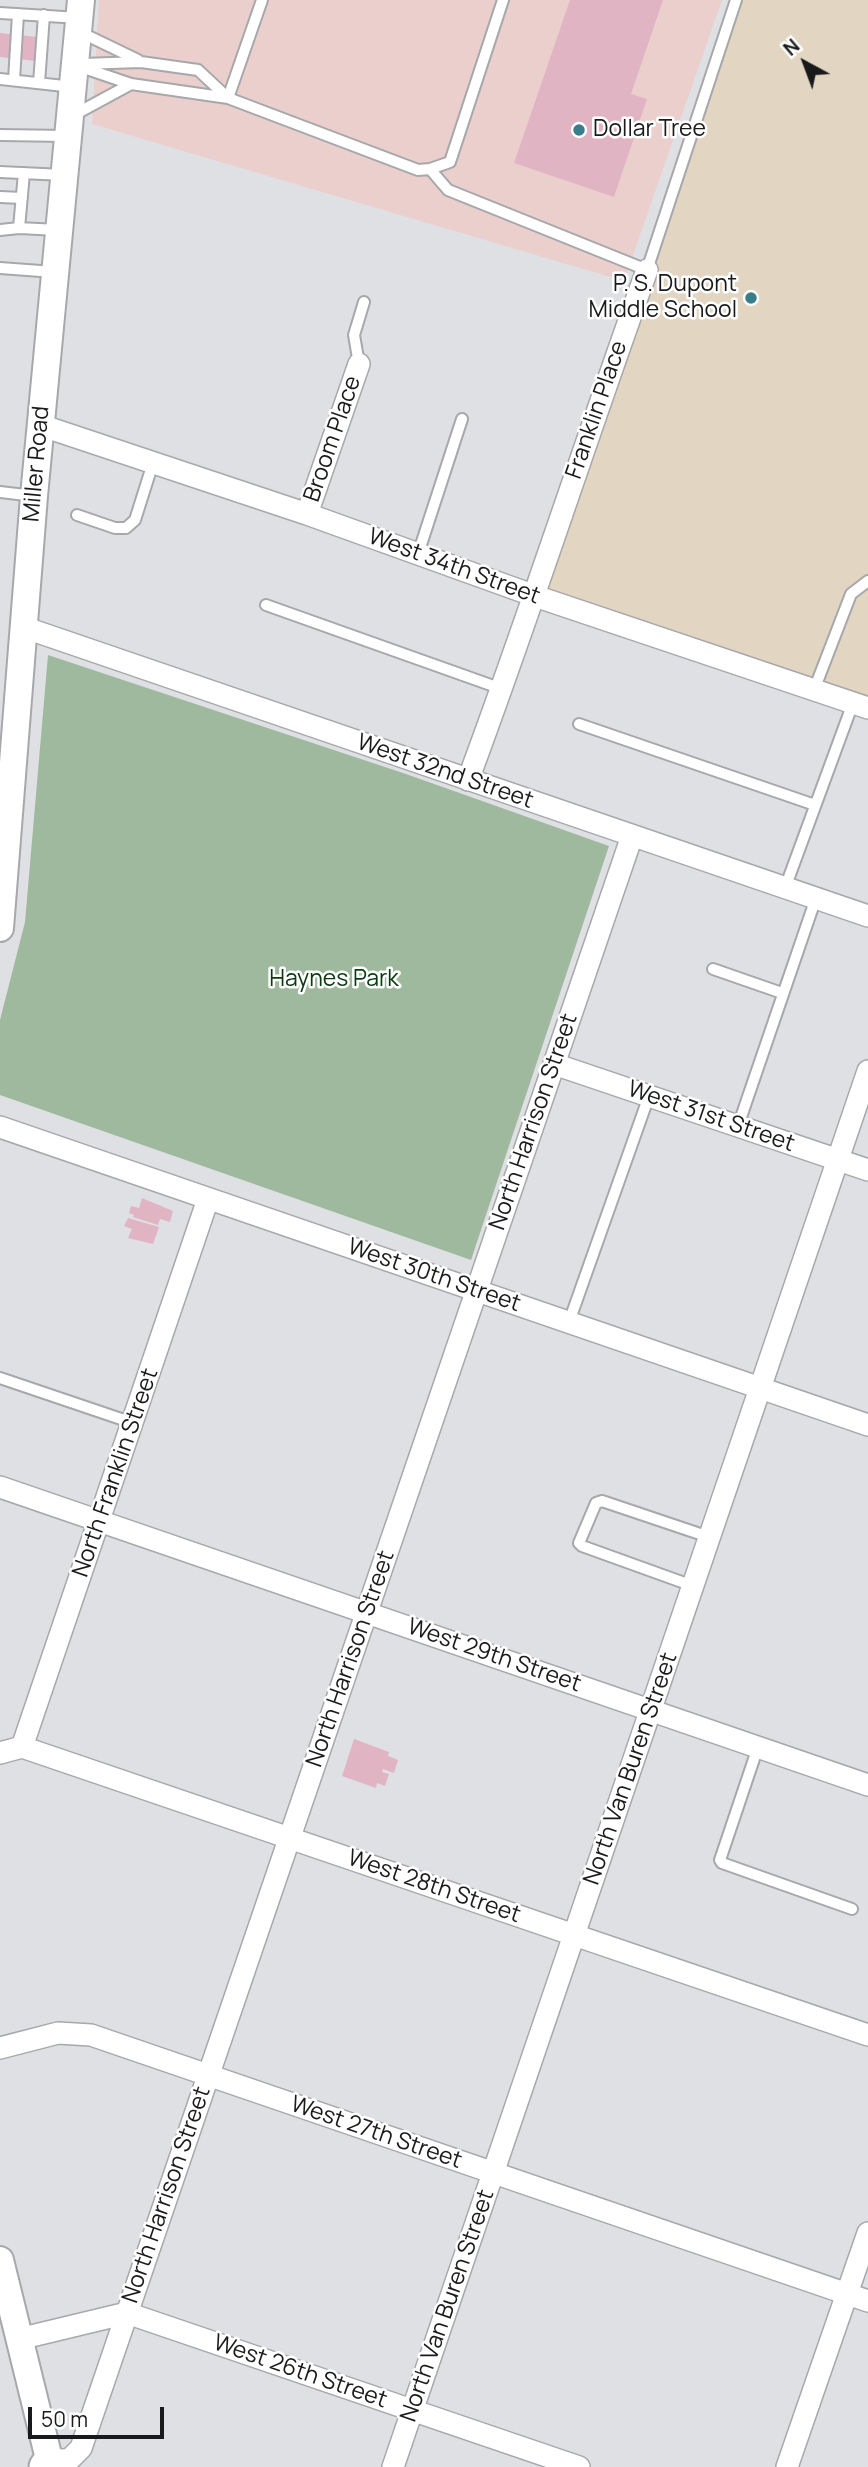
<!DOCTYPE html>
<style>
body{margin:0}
#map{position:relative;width:868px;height:2467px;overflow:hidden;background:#dfe0e4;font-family:Manrope,sans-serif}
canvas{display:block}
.north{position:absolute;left:770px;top:28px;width:70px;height:70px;-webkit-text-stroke:5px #fff;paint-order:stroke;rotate:319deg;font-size:19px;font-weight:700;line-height:28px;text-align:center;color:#191a1b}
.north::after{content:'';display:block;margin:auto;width:24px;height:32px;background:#191a1b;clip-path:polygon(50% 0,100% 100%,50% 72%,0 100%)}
.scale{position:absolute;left:28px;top:2407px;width:136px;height:32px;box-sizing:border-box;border:4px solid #191a1b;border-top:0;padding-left:9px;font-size:21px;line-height:24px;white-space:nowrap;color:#191a1b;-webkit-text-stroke:5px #fff;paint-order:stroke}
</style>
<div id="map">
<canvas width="868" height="2467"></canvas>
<div class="north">N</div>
<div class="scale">50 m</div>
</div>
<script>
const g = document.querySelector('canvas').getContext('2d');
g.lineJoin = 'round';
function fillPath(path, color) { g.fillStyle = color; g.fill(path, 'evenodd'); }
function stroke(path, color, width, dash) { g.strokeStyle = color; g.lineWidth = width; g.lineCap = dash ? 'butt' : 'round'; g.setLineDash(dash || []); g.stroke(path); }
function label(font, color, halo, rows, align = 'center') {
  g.font = font + ' Manrope,sans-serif'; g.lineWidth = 5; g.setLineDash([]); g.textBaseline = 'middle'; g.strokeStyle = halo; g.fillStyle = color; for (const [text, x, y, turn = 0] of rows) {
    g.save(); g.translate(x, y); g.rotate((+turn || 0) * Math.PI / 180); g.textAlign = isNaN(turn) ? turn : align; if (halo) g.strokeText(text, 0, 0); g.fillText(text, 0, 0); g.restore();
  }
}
fillPath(new Path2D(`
 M99,0H722L624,281L92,124Z`), '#eacfcd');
fillPath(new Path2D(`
 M735,0H868V709L535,596Z`), '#e2d5c1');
fillPath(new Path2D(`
 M48,655L406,774L609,846L471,1260L0,1095V1020L25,922Z`), '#9fb99f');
fillPath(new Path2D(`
 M570,0H663L631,94L647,99L614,197L514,163Z
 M0,33L38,37L36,61L0,57Z
 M142,1198L173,1211L170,1222L160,1219L158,1225L133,1217L134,1215L129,1213L131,1206L139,1208Z
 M128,1218L159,1227L153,1244L128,1238L132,1229L124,1226Z
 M354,1739L389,1752L388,1756L398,1760L394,1773L383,1769L382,1772L389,1774L385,1786L377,1783L376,1788L342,1776Z`), '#e1b4c3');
const service = new Path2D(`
 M0,13L79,18
 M80,32L138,60
 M82,64L141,62L198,70L228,98
 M75,65L131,84L228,98L418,170L430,169L450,162L503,0
 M0,79L73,87
 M14,80L18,14
 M39,83L44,15
 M228,98L262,0
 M72,116L131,84
 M0,135L68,136
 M430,169L448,190L647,270L736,0
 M0,172L64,175
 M0,197L22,198
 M19,228L24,173
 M0,230L19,228L58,230
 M0,268L54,272
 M359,364L354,335L364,302
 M0,492L34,496
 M77,515L115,528H126L135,520L153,463
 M418,554L462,419
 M266,605L502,689
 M814,690L851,594L868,581
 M579,724L815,805
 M785,888L853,703
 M713,969L782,993
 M738,1126L816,898
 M569,1322L649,1096
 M0,1378L133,1423
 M693,1586L582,1546L579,1543L596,1503L602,1501L709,1537
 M758,1747L720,1860L722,1863L852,1909`);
const minor = new Path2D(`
 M40,425L307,514L535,596L868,708
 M307,514L359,364
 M23,627L868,916
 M468,780C531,611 586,439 647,270
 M554,1064L868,1170
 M0,1127L868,1425
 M0,1487L868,1785
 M22,1747L208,1199
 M0,1753L22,1747L868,2035
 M0,2048L58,2033L91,2035L868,2301
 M19,2339L127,2313L579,2467
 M50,2462L70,2459L81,2448L632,836
 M393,2467L868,1071
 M787,2467L868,2233`);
const tertiary = new Path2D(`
 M0,928L34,496L81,0
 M0,2260L51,2467`);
const primary = new Path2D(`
 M46,2467L50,2462`);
stroke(service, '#a7a8ab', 14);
stroke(minor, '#a7a8ab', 24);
stroke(tertiary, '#a7a8ab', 30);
stroke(primary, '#a7a8ab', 37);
stroke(service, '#fff', 10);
stroke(minor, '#fff', 21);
stroke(tertiary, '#fff', 26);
stroke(primary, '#fff', 33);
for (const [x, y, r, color] of [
 [579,130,7,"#397d8c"],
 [751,298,7,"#397d8c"]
]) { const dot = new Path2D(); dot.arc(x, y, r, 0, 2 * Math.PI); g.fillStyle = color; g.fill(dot); stroke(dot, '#fff', 2.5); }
label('23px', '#191a1b', '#fff', [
 ["Dollar Tree",593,130],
 ["P. S. Dupont",737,285,"right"],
 ["Middle School",737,311,"right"]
], 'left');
label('23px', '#191a1b', '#fff', [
 ["Franklin Place",597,410,-71],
 ["Broom Place",333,439,-71],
 ["Miller Road",37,464,-85],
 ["West 34th Street",454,567,20],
 ["West 32nd Street",445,772,19],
 ["West 31st Street",711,1117,19],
 ["North Harrison Street",534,1122,-71],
 ["West 30th Street",434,1276,19],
 ["North Franklin Street",116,1473,-71],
 ["West 29th Street",494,1656,19],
 ["North Harrison Street",351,1659,-71],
 ["North Van Buren Street",631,1769,-71],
 ["West 28th Street",434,1887,19],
 ["West 27th Street",376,2133,19],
 ["North Harrison Street",167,2195,-71],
 ["North Van Buren Street",448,2306,-71],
 ["West 26th Street",300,2372,19]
]);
label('23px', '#093a10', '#fff', [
 ["Haynes Park",334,980]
]);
</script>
